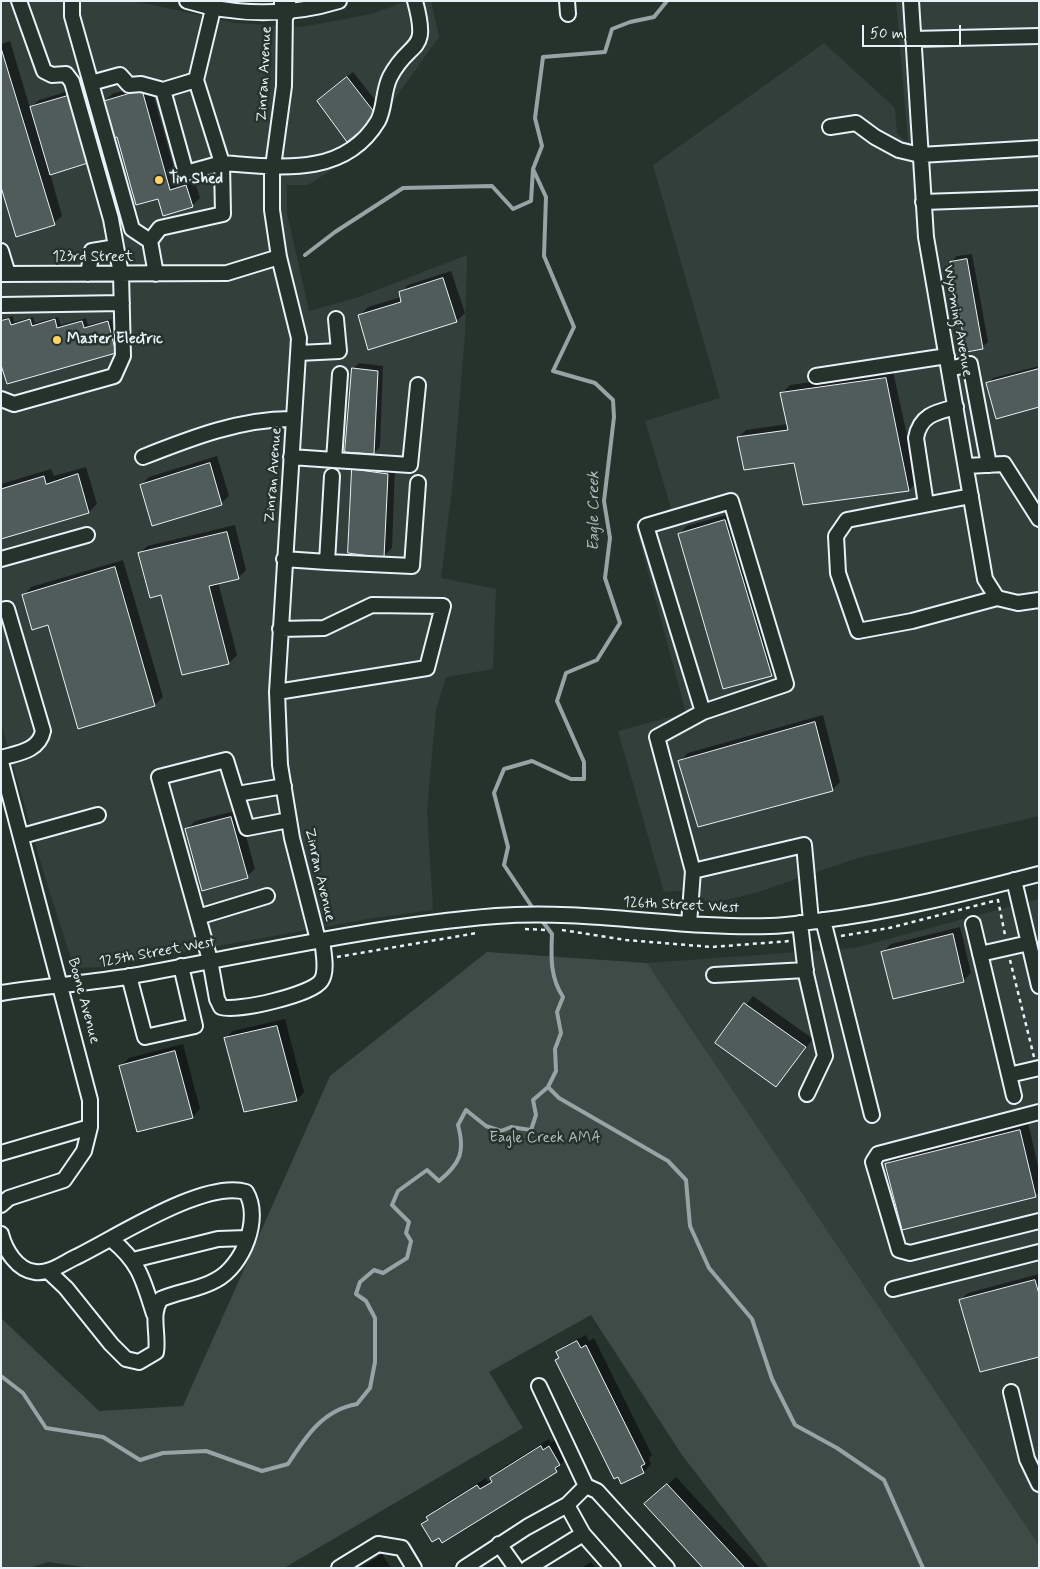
<!DOCTYPE html>
<style>
body{margin:0}
#map{position:relative;width:1040px;height:1569px;overflow:hidden;background:#26332d;font-family:Mynerve,sans-serif}
canvas{display:block}
.frame{position:absolute;inset:0;border:2px solid #e8f1f8;pointer-events:none}
.scale{position:absolute;left:862px;top:25px;width:99px;height:22px;box-sizing:border-box;border:2px solid #e8f1f8;border-top:0;padding-left:6px;font-size:15px;line-height:18px;white-space:nowrap;color:#e8f1f8;-webkit-text-stroke:4px #26332d;paint-order:stroke}
</style>
<div id="map">
<canvas width="1040" height="1569"></canvas>
<div class="frame"></div>
<div class="scale">50 m</div>
</div>
<script>
const g = document.querySelector('canvas').getContext('2d');
g.lineJoin = 'round';
function fillPath(path, color) { g.fillStyle = color; g.fill(path, 'evenodd'); }
function stroke(path, color, width, dash) { g.strokeStyle = color; g.lineWidth = width; g.lineCap = dash ? 'butt' : 'round'; g.setLineDash(dash || []); g.stroke(path); }
function label(font, color, halo, rows, align = 'center') {
  g.font = font + ' Mynerve,sans-serif'; g.lineWidth = 5; g.setLineDash([]); g.textBaseline = 'middle'; g.strokeStyle = halo; g.fillStyle = color; for (const [text, x, y, turn = 0] of rows) {
    g.save(); g.translate(x, y); g.rotate((+turn || 0) * Math.PI / 180); g.textAlign = isNaN(turn) ? turn : align; if (halo) g.strokeText(text, 0, 0); g.fillText(text, 0, 0); g.restore();
  }
}
fillPath(new Path2D(`
 M1,1H135L235,23L302,27L371,14L407,1H431L439,37L354,156L308,185H287V213L309,311L356,298L467,255L465,333L453,480L441,578L496,589L493,669L446,677L436,710L427,810L433,910L374,918L101,967L74,968L44,874L1,723Z
 M896,1H1039V816L858,858L758,892L710,904L692,890L664,892L618,731L686,713L635,524L671,508L645,421L720,398L653,165L824,43L895,108L897,134L908,142Z
 M1039,899V1545L647,963L854,948Z`), '#333f3a');
fillPath(new Path2D(`
 M487,952L647,963L1039,1545V1568H769L682,1455L591,1315L489,1372L523,1428L284,1568H91L48,1562L29,1568H1V1318L99,1411L183,1406L330,1076Z`), '#3e4b47');
fillPath(new Path2D(`
 M10,41L30,108L39,100L79,88L50,173L62,216L54,223L1,183V44Z
 M353,72L383,110L377,116L324,95Z
 M150,83L178,183L194,178L200,198L192,206L159,198L104,102L112,94Z
 M972,254L988,342L982,347L951,262L957,256Z
 M451,271L465,313L457,321L369,349L360,315L368,307L401,297L400,293L408,285Z
 M13,316L14,322L33,317L35,323L58,317L61,325L86,318L88,325L111,319L119,348L116,351L8,383L1,361V319Z
 M359,363L383,366L380,447L374,453L353,369Z
 M1039,366V406L988,384L993,378Z
 M893,371L917,482L909,490L804,504L795,461L739,437L746,430L788,424L782,393L790,385Z
 M217,456L229,496L221,503L141,485L149,477Z
 M361,462L395,466L392,548L384,556L353,470Z
 M86,467L97,504L89,512L1,538V484L51,469L54,476Z
 M733,513L780,667L772,675L724,687L679,534L687,526Z
 M235,525L246,570L238,578L218,582L237,655L229,663L183,673L162,593L139,554L147,546Z
 M123,560L163,697L155,705L79,727L49,623L24,595L31,587Z
 M823,715L840,782L832,790L680,761L688,753Z
 M239,810L255,869L247,876L187,829L195,821Z
 M960,927L971,973L963,981L883,952L891,944Z
 M753,996L813,1039L776,1086L717,1043Z
 M285,1019L304,1092L297,1100L225,1038L233,1031Z
 M183,1044L200,1109L193,1117L121,1066L129,1058Z
 M1028,1123L1039,1170V1192L1035,1196L887,1164L895,1156Z
 M1039,1274V1355L960,1300L968,1293Z
 M586,1335L589,1341L594,1338L652,1455L649,1458L651,1464L644,1472L622,1483L558,1352L566,1345Z
 M549,1439L551,1443L557,1439L567,1456L556,1471L423,1525L436,1509L486,1478L488,1482L492,1480L491,1478L499,1470Z
 M676,1477L760,1568H705L654,1497Z
 M382,1554L391,1568H360Z
 M591,1562L595,1568H581Z`), '#0007');
stroke(new Path2D(`
 M533,169L546,197L544,256L574,327L553,371L595,383L613,400L614,417L604,501L610,538L605,578L620,623L597,660L566,673L557,701L584,762V779H571L532,761L504,769L494,793L508,847L504,865L534,910
 M305,255L335,232L403,188L492,186L513,209L531,201L533,169L542,146L535,118L543,57L605,52L612,29L630,22L654,17L667,1
 M548,1087L559,1098L668,1161L686,1180L690,1226L709,1268L752,1319L772,1379L795,1425L837,1448L884,1480L923,1568
 M1,1376L23,1393L46,1428L103,1437L140,1460L163,1453L206,1451L262,1471L288,1464C306,1436 323,1410 357,1404L370,1388L375,1362V1318L366,1301L356,1294L360,1282L374,1270L383,1273L407,1258L411,1241L406,1233L409,1222L392,1205L398,1191L427,1170L439,1181C461,1163 465,1151 458,1125L466,1110L486,1126L501,1131L511,1127L531,1130L536,1115L533,1100L548,1087L556,1071L555,1049L561,1033L557,1012L563,997C550,977 551,957 552,934L540,918`), '#98a3a5', 4);
const building = new Path2D(`
 M1,48L55,225L16,237L1,187Z
 M347,77L378,117L347,142L317,101Z
 M142,90L170,190L186,185L193,207L163,216L158,199L136,205L117,137L113,138L102,102Z
 M71,95L91,162L50,175L30,107Z
 M967,259L983,349L966,352L950,262Z
 M443,278L457,322L368,350L358,315L401,302L399,292Z
 M9,319L11,325L30,319L32,326L55,319L57,328L82,321L84,328L108,321L116,353L7,384L1,365V321Z
 M352,368L378,371L374,454L345,452Z
 M1039,369V407L996,419L986,383Z
 M886,378L909,491L803,505L794,463L744,470L737,437L788,430L780,393Z
 M210,463L222,505L152,526L140,485Z
 M352,469L388,474L384,558L348,553Z
 M78,474L89,513L1,539V489L44,476L46,484Z
 M725,520L772,676L723,689L678,534Z
 M227,532L239,579L209,586L229,664L182,675L161,595L150,598L138,553Z
 M115,567L155,706L78,729L48,625L32,630L22,595Z
 M815,722L833,791L698,827L678,761Z
 M231,817L248,878L202,891L185,829Z
 M953,934L964,982L893,999L881,952Z
 M744,1003L806,1047L776,1087L715,1043Z
 M277,1026L297,1101L244,1112L224,1038Z
 M175,1051L193,1118L137,1132L119,1066Z
 M1020,1130L1036,1197L902,1230L885,1164Z
 M1035,1280L1039,1294V1357L980,1372L959,1300Z
 M577,1341L581,1348L586,1345L645,1464L641,1466L644,1473L621,1484L618,1477L614,1479L555,1360L559,1358L556,1352Z
 M541,1446L543,1450L549,1446L560,1465L555,1468L557,1472L442,1543L439,1538L432,1542L421,1524L428,1520L426,1517L477,1485L480,1489L492,1482L490,1478Z
 M667,1484L745,1568H703L644,1504Z`);
fillPath(building, '#505c59');
stroke(building, '#e8f1f8', 1);
const minor = new Path2D(`
 M72,1V16L132,229L150,241L156,274
 M187,1C235,16 291,16 339,1
 M567,1L568,14
 M911,1L926,237L985,579L997,598L1018,603L1039,600
 M285,12L284,86L272,174V210L279,257L299,338L277,692L280,765L292,838L318,940
 M913,39L1039,36
 M196,80L222,163L186,173L163,90L196,80L213,9
 M91,83L120,75L129,85L141,84L163,90
 M830,127L856,123L875,137L899,150L920,155L1039,148
 M923,202L1039,198
 M150,241L160,228L223,214L222,163C278,167 344,178 378,121C385,108 383,91 390,77C410,38 430,56 415,1
 M1,251L8,274
 M1,274L227,273L279,257
 M88,274L92,251L116,247
 M1,305L122,303
 M299,353L339,351L336,319
 M949,369L970,364L989,465
 M816,376L947,356
 M1,399L14,404L114,376L123,356L121,274L111,219L72,82L66,74L52,75L44,71L19,1
 M143,457C191,438 242,418 294,419
 M291,457L334,460L340,374
 M334,460L410,465L418,385
 M966,466L1004,464L1039,519
 M971,496L847,520L836,536L838,573L858,631L912,621L997,598
 M926,504L916,438C920,415 936,412 956,407
 M1,559L87,535
 M284,559L327,562L332,476
 M327,562L412,566L418,483
 M1,610L7,609L43,731C39,751 18,753 1,758
 M277,692L427,668L443,606L372,605L324,628L280,629
 M1,762L90,1100V1127L84,1151L64,1180L9,1198L1,1205
 M237,794L284,786
 M289,820L247,828L226,760L159,777L210,960L217,999L221,1007C237,1012 311,995 321,981C328,971 323,951 322,939
 M22,836L98,815
 M693,871L804,845L811,921
 M1014,880L1039,986
 M198,917L267,896
 M823,920L872,1115
 M800,923L806,974L825,1056L807,1094
 M689,924L693,871L657,737L703,712L646,526L731,501L786,684L703,712
 M973,924L1014,1096
 M980,954L1029,943
 M714,975L806,970
 M129,976L145,1037L195,1026L181,966
 M1,993C45,986 89,983 132,976C253,954 373,926 496,916C587,909 679,929 770,926C786,926 802,923 817,921C892,912 966,893 1039,874
 M1009,1075L1039,1068
 M1039,1112L878,1154L873,1162L899,1250L910,1253L1039,1221
 M1,1153L90,1127
 M1,1234C5,1250 17,1270 35,1272C49,1274 62,1264 74,1258C114,1239 204,1179 246,1192C262,1218 243,1266 216,1280C199,1290 179,1291 161,1299C150,1314 159,1334 156,1352L139,1362L126,1359L111,1344L66,1288L48,1271
 M112,1240C140,1263 143,1280 154,1314
 M133,1260L218,1239L247,1238
 M893,1289L1039,1252
 M539,1386L586,1486L567,1505L583,1534
 M1011,1392L1027,1459L1039,1484
 M586,1486L597,1491L667,1568
 M499,1544L516,1568
 M339,1568L378,1544L402,1548L414,1568
 M464,1568L527,1527L567,1505
 M528,1568L583,1534L613,1568`);
const highway = new Path2D(`
 M285,1V12`);
stroke(minor, '#e8f1f8', 18);
stroke(highway, '#e8f1f8', 24);
stroke(new Path2D(`
 M525,929L547,930
 M562,930L626,940L712,947L790,941
 M841,936L889,928L998,900L1005,935
 M337,957L477,933
 M1010,960L1034,1057`), '#e8f1f8', 2.5, [4, 4]);
stroke(minor, '#26332d', 14);
stroke(highway, '#26332d', 20);
for (const [x, y, r, color] of [
 [159,180,5,"#ffd166"],
 [57,340,5,"#ffd166"]
]) { const dot = new Path2D(); dot.arc(x, y, r, 0, 2 * Math.PI); g.fillStyle = color; g.fill(dot); stroke(dot, '#26332d', 2); }
label('15px', '#e8f1f8', '#26332d', [
 ["Zinran Avenue",265,74,-87],
 ["123rd Street",93,258],
 ["Wyoming Avenue",957,321,80],
 ["Zinran Avenue",274,475,-86],
 ["Zinran Avenue",319,875,77],
 ["126th Street West",681,906,3],
 ["125th Street West",157,953,-10],
 ["Boone Avenue",83,1001,75]
]);
label('bold 15px', '#e8f1f8', '#26332d', [
 ["Tin Shed",169,180],
 ["Master Electric",67,340]
], 'left');
label('15px', '#b5bfc3', '#26332d', [
 ["Eagle Creek AMA",545,1139]
]);
label('italic 16px', '#b3bdc0', '#26332d', [
 ["Eagle Creek",595,511,-90]
]);
</script>
